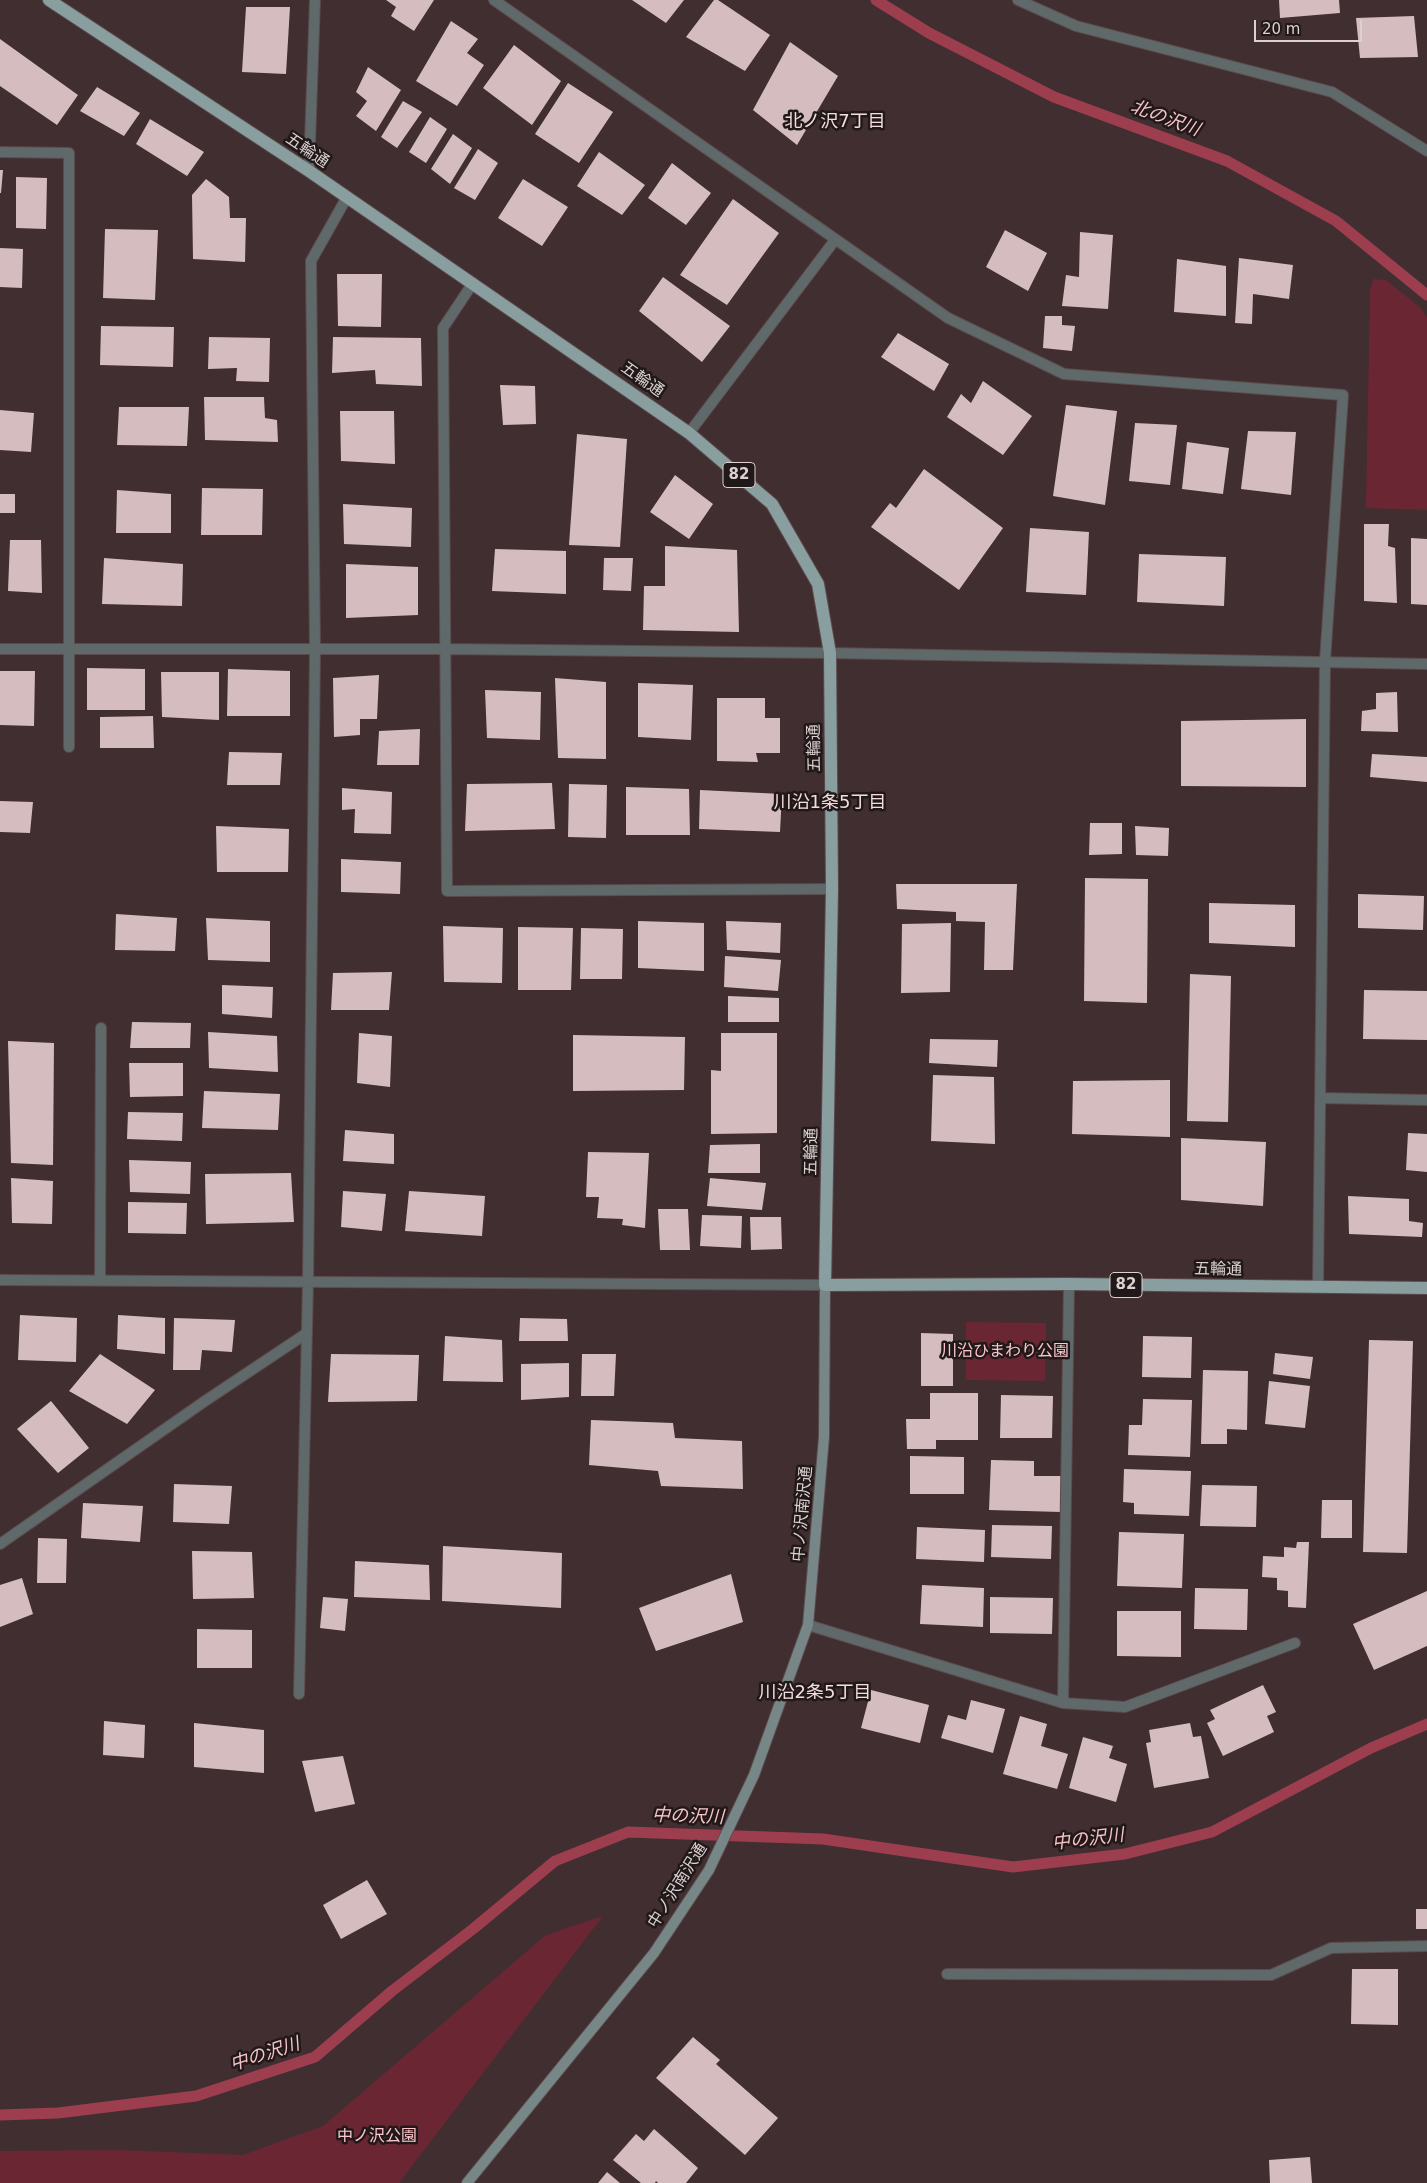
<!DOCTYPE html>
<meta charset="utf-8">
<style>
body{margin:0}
#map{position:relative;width:1427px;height:2183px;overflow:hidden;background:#402e30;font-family:"DejaVu Sans",sans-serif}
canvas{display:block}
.scale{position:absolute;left:1254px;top:20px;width:108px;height:22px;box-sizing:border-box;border:2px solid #dcd0d1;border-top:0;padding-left:6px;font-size:15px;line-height:18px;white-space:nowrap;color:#dcd0d1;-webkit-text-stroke:4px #211919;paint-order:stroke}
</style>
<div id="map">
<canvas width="1427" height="2183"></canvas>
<div class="scale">20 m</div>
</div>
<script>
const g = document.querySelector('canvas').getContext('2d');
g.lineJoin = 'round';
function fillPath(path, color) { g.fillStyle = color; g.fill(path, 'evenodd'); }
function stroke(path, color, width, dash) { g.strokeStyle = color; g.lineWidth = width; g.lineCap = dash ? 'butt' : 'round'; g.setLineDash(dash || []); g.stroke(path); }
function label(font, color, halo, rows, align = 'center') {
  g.font = font + ' "DejaVu Sans","Noto Sans JP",sans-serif'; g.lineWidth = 5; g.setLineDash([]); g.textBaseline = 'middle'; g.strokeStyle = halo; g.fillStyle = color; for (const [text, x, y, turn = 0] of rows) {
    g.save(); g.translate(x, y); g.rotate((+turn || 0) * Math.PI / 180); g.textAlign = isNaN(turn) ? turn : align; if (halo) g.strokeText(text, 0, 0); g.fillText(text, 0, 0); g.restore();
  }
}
fillPath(new Path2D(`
 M1373,279L1386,280L1421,308L1427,318V510L1366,508L1370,291Z
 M966,1322L1046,1323L1045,1381L966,1380Z
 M603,1916L399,2183H0V2151L120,2150L243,2155L323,2126L546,1935Z`), '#6a2733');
stroke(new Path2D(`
 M876,0L929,33L1054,97L1227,161L1336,221L1427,295
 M0,2115L58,2113L196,2096L315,2057L392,1991L473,1929L555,1861L628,1832L823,1839L1013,1867L1125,1854L1212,1832L1371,1748L1427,1724`), '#9d3e4f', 11);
fillPath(new Path2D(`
 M386,0H434L414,31L391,16L396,7Z
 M632,0H684L666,23Z
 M714,0H718L770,35L745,71L686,37Z
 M1279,0H1339L1340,13L1280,18Z
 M246,7H290L286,74L242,72Z
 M1414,16L1418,57L1360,58L1356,18Z
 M451,21L478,39L467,53L484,65L457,106L416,81Z
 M0,39L78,95L57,125L0,86Z
 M790,42L838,76L797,145L753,110Z
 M514,45L561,81L532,125L483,88Z
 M368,67L401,90L376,131L356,116L367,101L356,92Z
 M568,83L613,112L579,163L535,134Z
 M97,87L140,113L124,136L80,111Z
 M403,101L422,112L397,148L381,137Z
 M430,117L447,129L426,163L409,152Z
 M150,119L204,152L187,176L136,144Z
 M453,134L472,148L450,184L431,169Z
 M478,149L498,163L475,200L454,188Z
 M599,152L645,185L622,215L577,186Z
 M672,163L711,193L686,225L648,198Z
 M0,170H3L1,193H0Z
 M16,177L47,178L46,229L16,228Z
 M206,179L229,197L230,218H246L245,262L193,259L192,195Z
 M523,179L568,207L542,246L498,218Z
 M733,199L779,233L727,305L680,275Z
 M105,229L158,230L155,300L103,298Z
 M1005,230L1047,253L1028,291L986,267Z
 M1080,232L1113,235L1108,309L1062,306L1066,275L1079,277Z
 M0,248L23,249L22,288L0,287Z
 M1239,258L1293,265L1289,299L1253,294L1252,324L1235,323Z
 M1177,259L1226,266V316L1174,312Z
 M337,274H382L381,327L338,326Z
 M663,277L730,326L702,362L639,311Z
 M1045,316H1062V325L1075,326L1072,351L1043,348Z
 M101,326L174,327L173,367L100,365Z
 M898,333L949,364L934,391L881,357Z
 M209,337L270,338L269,382L236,381L237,368L208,369Z
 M333,337L421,338L422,386L376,384L375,370L332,373Z
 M983,381L1032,416L1003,455L947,417L961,394L971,403Z
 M500,385L535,386L536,424L503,425Z
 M204,397H264L265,418L277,420L278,442L205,440Z
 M1066,405L1117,411L1105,505L1053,496Z
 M119,407H189L187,446L117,445Z
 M0,410L34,413L31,452L0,450Z
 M340,411H394L395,464L341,461Z
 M1135,423L1177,425L1170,485L1129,481Z
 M1248,431L1296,432L1291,495L1241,489Z
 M577,434L627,439L620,547L569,545Z
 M1187,442L1229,448L1223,494L1182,489Z
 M924,469L1003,528L959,590L871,527L890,503L896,508Z
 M675,475L713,504L689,539L650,512Z
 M202,488L263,489L262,535H201Z
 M117,490L171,494V533H116Z
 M0,494H15V513H0Z
 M343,504L412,508L411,547L344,544Z
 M1364,524H1389L1388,546L1395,548L1397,603L1364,601Z
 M1030,528L1089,532L1086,595L1026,592Z
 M1411,538L1427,539V605L1411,604Z
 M10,540H41L42,593L8,591Z
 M665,546L737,550L739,632L643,630L644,586H665Z
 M495,549L566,551V594L492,591Z
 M1139,554L1226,557L1224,606L1137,602Z
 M104,558L183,564L182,606L102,604Z
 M604,558H633L631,591L603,590Z
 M346,564L418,567V615L346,618Z
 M87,668L145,669V710H87Z
 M228,669L290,671V716H227Z
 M0,671H35L34,726L0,725Z
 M161,672H219V720L162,717Z
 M379,675L377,719H360V735L334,737L333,678Z
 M555,678L606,682V759L558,758Z
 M638,683L693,685L691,740L638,737Z
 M485,690L541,692L540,740L487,738Z
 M1397,692L1398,732L1361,731L1362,711L1376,709V693Z
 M717,698H765V718H780V753H756L758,762L717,761Z
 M153,716L154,748H100V717Z
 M1306,719V787L1181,786V721Z
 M420,729L419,765H377L379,731Z
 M229,752L282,753L280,785H227Z
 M1372,754L1427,757V782L1370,777Z
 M552,783L555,829L465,831L467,784Z
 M569,784L607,785L606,838L568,837Z
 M626,787L689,789L690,835H626Z
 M342,788L392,792L391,834L354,833L355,809L342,810Z
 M700,790L782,794L780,832L699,829Z
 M0,801L33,802L30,833L0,832Z
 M1090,823H1122V854L1089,855Z
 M216,826L289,829L288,872H217Z
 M1135,826L1169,828L1168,856L1136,855Z
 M341,859L401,862L400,894L341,892Z
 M1085,878L1148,879L1147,1003L1084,1001Z
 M896,884H1017L1013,970H984L985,922L956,921V912L897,909Z
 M1358,894L1424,896L1423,930L1358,928Z
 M1209,903L1295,905V947L1209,943Z
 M116,914L177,918L175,951L115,950Z
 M206,918L270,921V962L208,960Z
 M638,921L704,923V971L638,968Z
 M726,921L781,923L780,953L727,950Z
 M951,923L950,992L901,993L902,924Z
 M443,926L503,928L502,983L444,982Z
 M518,927L573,928L571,990H518Z
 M581,928L623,929L622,979H580Z
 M725,956L781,960L778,991L724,987Z
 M392,972L389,1010H331L333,973Z
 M1190,974L1231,976L1228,1122L1187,1121Z
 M222,985L273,987L272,1018L222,1014Z
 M1364,990L1427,991V1040L1363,1039Z
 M728,996L779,998V1022H728Z
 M132,1022L191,1023L190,1048H130Z
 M208,1032L277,1036L278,1072L209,1068Z
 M359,1033L392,1036L390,1087L357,1083Z
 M721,1033H777V1133L711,1134V1070L721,1071Z
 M573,1035L685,1037L684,1090L573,1091Z
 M930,1039L998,1040L997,1067L929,1063Z
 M8,1041L54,1043L53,1165L11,1163Z
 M129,1063H183V1096L130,1097Z
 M933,1075L994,1077L995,1144L931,1141Z
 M1170,1080V1137L1072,1134L1073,1081Z
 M204,1091L280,1094L278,1130L202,1128Z
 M128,1112L183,1113L182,1141L127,1139Z
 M345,1130L394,1134V1164L343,1161Z
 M1408,1133L1427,1134V1172L1406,1170Z
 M1181,1138L1266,1142L1263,1206L1181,1200Z
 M760,1144V1173H708L710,1145Z
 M588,1152L649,1153L645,1228L622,1225L623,1219L597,1218L599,1197H586Z
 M129,1160L191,1162L190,1194L130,1192Z
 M291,1173L294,1222L206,1224L205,1174Z
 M11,1178L53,1181L52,1224L12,1223Z
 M710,1178L766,1183L762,1210L707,1206Z
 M343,1191L386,1194L382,1231L341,1227Z
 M409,1191L485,1196L482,1236L405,1231Z
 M1348,1196L1409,1199V1221L1423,1223L1422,1237L1349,1234Z
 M128,1202L187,1203L186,1234L128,1233Z
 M658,1209H688L690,1250H660Z
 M702,1215L742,1216L741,1248L700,1246Z
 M750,1217H781L782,1249L751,1250Z
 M20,1315L77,1318L76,1362L18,1360Z
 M118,1315L165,1318V1354L117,1349Z
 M174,1318L235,1320L232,1352L202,1350L200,1370H173Z
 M520,1318L567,1319L568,1341H519Z
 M921,1333L953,1334V1386H921Z
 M445,1336L502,1340L503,1382L443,1381Z
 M1143,1336L1192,1337L1191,1378L1142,1377Z
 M1369,1340L1413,1341L1407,1553L1363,1552Z
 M1275,1353L1313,1357L1310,1379L1273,1374Z
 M100,1354L155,1390L127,1424L69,1391Z
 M331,1354L419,1355L417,1401L328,1402Z
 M582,1354H616L614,1396H581Z
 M569,1363V1397L521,1400V1364Z
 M1203,1370L1248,1371L1247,1430L1227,1429V1444H1201Z
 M1269,1381L1310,1386L1305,1428L1265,1424Z
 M930,1393H978V1440H936V1449H907L906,1419H930Z
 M1001,1395L1053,1396L1052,1438H1000Z
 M1143,1399L1192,1400L1190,1457L1128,1455L1129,1425H1142Z
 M51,1401L89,1448L58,1473L17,1429Z
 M591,1420L673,1423L675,1438L742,1441L743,1489L661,1486L658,1471L589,1465Z
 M910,1456L964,1457V1494H910Z
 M991,1460L1034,1461V1476H1062L1061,1512L989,1510Z
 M1124,1469L1191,1471L1189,1516L1134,1514V1503L1123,1502Z
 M174,1484L232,1486L229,1524L173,1522Z
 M1202,1485L1257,1486L1256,1527L1200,1526Z
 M1322,1500H1352V1538H1321Z
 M83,1503L143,1506L140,1542L81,1538Z
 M992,1525L1052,1526L1051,1559L991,1557Z
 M917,1527L985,1530L984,1562L916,1559Z
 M1119,1532L1184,1534L1182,1588L1117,1586Z
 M38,1538L67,1539L66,1583H37Z
 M1297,1542H1309L1306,1608L1288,1607V1591L1277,1590V1578L1262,1577L1263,1556L1284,1557V1547L1296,1548Z
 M443,1546L562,1553L561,1608L442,1601Z
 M192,1551L252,1552L254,1598L193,1599Z
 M355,1561L429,1565L430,1600L354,1597Z
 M731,1574L743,1622L656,1651L639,1608Z
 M22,1578L33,1614L0,1627V1585Z
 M922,1585L984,1588L983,1627L920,1624Z
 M1195,1588L1248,1589L1247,1630L1194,1629Z
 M1427,1591V1646L1374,1670L1353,1624Z
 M323,1597L348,1599L345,1631L320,1628Z
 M990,1597L1053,1598L1052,1634L990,1633Z
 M1117,1611H1181V1657L1117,1656Z
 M197,1629L252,1630V1668H197Z
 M1263,1685L1276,1712L1267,1716L1274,1732L1223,1756L1207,1723L1215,1719L1210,1710Z
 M871,1690L929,1705L920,1743L861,1728Z
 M971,1700L1005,1709L993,1753L941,1738L948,1715L966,1720Z
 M1020,1716L1047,1724L1041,1746L1068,1754L1057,1789L1003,1774Z
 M104,1721L145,1725L144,1758L103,1755Z
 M194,1723L264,1730V1773L194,1767Z
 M1190,1723L1193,1737L1201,1736L1209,1778L1154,1788L1146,1743L1151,1742L1149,1730Z
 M1083,1737L1113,1746L1109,1758L1127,1764L1116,1802L1069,1788Z
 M343,1756L355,1804L315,1812L302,1761Z
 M367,1880L387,1914L341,1939L323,1905Z
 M1416,1909H1427V1929H1416Z
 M1352,1969H1398V2025L1351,2024Z
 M693,2037L720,2060L716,2064L778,2118L745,2155L656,2078Z
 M654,2129L698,2168L686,2183H658L656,2181L655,2183H641L613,2160L636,2134L644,2141Z
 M1310,2157L1312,2183H1270L1269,2160Z
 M607,2172L620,2183H598Z`), '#d5bdbf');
const street = new Path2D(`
 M494,0L948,318L1064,374L1343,395L1325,661L1318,1287
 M1018,0L1076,26L1332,92L1427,151
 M0,152L69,153V747
 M309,171L315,0
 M473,283L443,328L447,891L832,889
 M689,433L835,240
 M0,649H446L830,653L1427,664
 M1321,1098L1427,1100
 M0,1280L825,1285
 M100,1281L101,1028
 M0,1544L205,1401L307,1333
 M808,1625L1063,1703L1069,1284
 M299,1694L308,1282L315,649L311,261L347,197
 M1063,1703L1125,1707L1295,1643
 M947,1974L1271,1975L1331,1948L1427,1946`);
const secondary = new Path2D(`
 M467,2183L654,1953L709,1870L754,1775L808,1625L824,1437L825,1285`);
const primary = new Path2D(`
 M49,0L309,171L689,433L772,504L818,584L830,653L832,889L825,1285L1069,1284L1427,1288`);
stroke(street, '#5c4b4d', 12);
stroke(secondary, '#5c4b4d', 12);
stroke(primary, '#5c4b4d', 14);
stroke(street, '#5f6969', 10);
stroke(secondary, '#778787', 10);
stroke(primary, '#899e9e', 12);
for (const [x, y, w] of [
 [739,475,32],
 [1126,1285,32]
]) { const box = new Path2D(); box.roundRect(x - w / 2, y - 12.5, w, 25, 4); g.fillStyle = '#211919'; g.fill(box); stroke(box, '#dcd0d1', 1); }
label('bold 15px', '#dcd0d1', null, [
 ["82",739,475],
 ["82",1126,1285]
]);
label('16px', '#dcd0d1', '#211919', [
 ["五輪通",307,151,34],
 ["五輪通",642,380,35],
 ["五輪通",815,748,-91],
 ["五輪通",812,1152,-89],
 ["五輪通",1218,1270,1],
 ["中ノ沢南沢通",803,1514,-85],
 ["中ノ沢南沢通",678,1886,-58]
]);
label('16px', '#fdc6cc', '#211919', [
 ["川沿ひまわり公園",1005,1352],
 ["中ノ沢公園",377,2137]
]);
label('italic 18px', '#f7c1c6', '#211919', [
 ["北の沢川",1165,119,20],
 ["中の沢川",688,1817,2],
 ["中の沢川",1088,1840,-7],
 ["中の沢川",265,2055,-18]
]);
label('18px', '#f4dbdd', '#211919', [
 ["北ノ沢7丁目",835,122],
 ["川沿1条5丁目",830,803],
 ["川沿2条5丁目",815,1693]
]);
</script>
